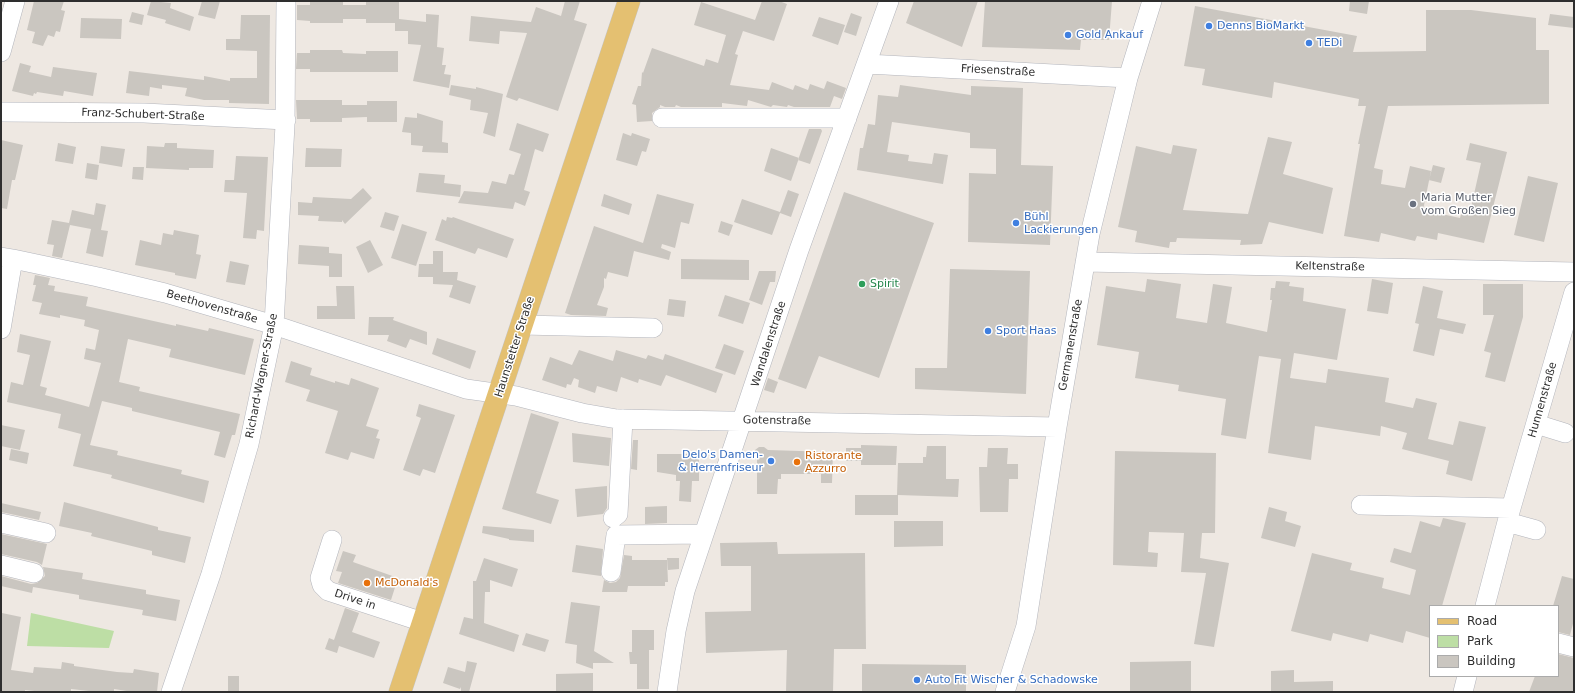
<!DOCTYPE html>
<meta charset="utf-8">
<style>
body{margin:0}
#map{position:relative;width:1575px;height:693px;overflow:hidden;background:#eee8e2;font-family:"DejaVu Sans",sans-serif}
canvas{display:block}
.frame{position:absolute;inset:0;border:2px solid #2e2e2e;pointer-events:none}
.legend{position:absolute;left:1429px;top:605px;width:130px;height:72px;box-sizing:border-box;background:#fff;border:1px solid #ababab;margin:0;padding:5px 7px;list-style:none;font-size:12px;color:#2e2e2e}
.legend li{display:flex;align-items:center;gap:8px;height:20px}
.legend b{width:20px;border:1px solid #ababab}
</style>
<div id="map">
<canvas width="1575" height="693"></canvas>
<div class="frame"></div>
<ul class="legend">
<li><b style="height:5px;background:#e4c071"></b>Road</li>
<li><b style="height:11px;background:#bddea5"></b>Park</li>
<li><b style="height:11px;background:#cac6c0"></b>Building</li>
</ul>
</div>
<script>
const g = document.querySelector('canvas').getContext('2d');
g.lineJoin = 'round';
function fillPath(path, color) { g.fillStyle = color; g.fill(path, 'evenodd'); }
function stroke(path, color, width, dash) { g.strokeStyle = color; g.lineWidth = width; g.lineCap = dash ? 'butt' : 'round'; g.setLineDash(dash || []); g.stroke(path); }
function label(font, color, halo, rows, align = 'center') {
  g.font = font + ' "DejaVu Sans",sans-serif'; g.lineWidth = 3; g.setLineDash([]); g.textBaseline = 'middle'; g.strokeStyle = halo; g.fillStyle = color; for (const [text, x, y, turn = 0] of rows) {
    g.save(); g.translate(x, y); g.rotate((+turn || 0) * Math.PI / 180); g.textAlign = isNaN(turn) ? turn : align; if (halo) g.strokeText(text, 0, 0); g.fillText(text, 0, 0); g.restore();
  }
}
fillPath(new Path2D(`
 M31,613L114,631L109,648L27,646Z`), '#bddea5');
fillPath(new Path2D(`
 M34,1H64L61,10L65,11L60,32L56,31L54,37L48,35L43,46L32,43L35,32L27,30Z
 M151,1L171,3L170,8L194,17L190,31L165,23L166,20L147,15Z
 M202,1H220L215,19L198,15Z
 M310,1H343V5H366V1H399V19L426,22V14L439,15L437,47L444,48L442,65H446L444,74L451,75L449,88L413,81L421,45L408,44V31H395V23H366V19H343V23H310V21L297,20V5H310Z
 M565,1H580L574,20L587,24L558,111L519,98L517,101L506,97L527,33L500,31L499,44L469,41L471,16L531,22L536,7L561,16Z
 M762,1H779L787,4L774,41L743,31L735,54L738,55L730,85L769,90L772,82L793,90L795,85L808,90L810,84L824,89L827,81L846,88L842,99L834,96L830,107H794L788,105L787,107L773,105L771,107L748,100L747,106L722,103V107H681L676,105L675,107H665L660,105V107L652,113V121L637,122L636,105L632,104L638,86H641L642,72L643,73L652,48L704,66L706,59L718,63L726,35L694,25L701,2L755,20Z
 M914,1H978L962,47L906,23Z
 M985,1H1112L1109,40H1081L1080,50L982,47Z
 M1350,1H1369L1367,14L1349,11Z
 M1195,6L1357,36L1353,52L1426,51V10H1471L1536,18V50H1549V104L1388,106L1374,168L1383,170L1381,184L1405,188L1410,166L1431,171L1423,210L1460,218L1462,210L1470,212L1481,163L1466,160L1470,143L1507,152L1484,243L1438,233L1437,240L1417,236L1415,241L1381,233L1379,242L1344,236L1360,144H1358L1366,106H1358L1359,99L1274,82L1272,98L1202,85L1205,69L1184,66Z
 M132,12L144,15L142,25L129,22Z
 M851,13L862,17L856,36L844,32Z
 M1550,14L1574,17V28L1548,25Z
 M241,15H270L269,104L229,103V100H204L185,96L187,88L162,85V89L150,87L149,96L126,93L129,71L204,80V76L230,81V78H257V51L226,50V39H240Z
 M819,17L845,25L838,45L812,36Z
 M81,18L122,19L121,39L80,38Z
 M310,50H342L343,53L366,54V51H398V72H310V69H296L297,53H310Z
 M20,63L31,66L29,72L51,77L53,67L97,73L93,96L64,91L63,96L37,92L36,94L34,93L33,96L12,91Z
 M451,85L476,89V87L503,94L495,137L483,133L488,113L470,110L471,100L449,95Z
 M900,85L971,95V86L1023,88L1021,165L1053,166L1050,245L968,242L969,173L996,174V149L970,148V133L892,122L887,152L909,155L908,161L932,164L934,153L948,155L943,184L857,170L860,148H863L868,124L875,125L878,95L898,97Z
 M296,100H342V105H367V101H397V122H367V117L342,118V122H310V119H297Z
 M417,113L443,121L442,142L448,143V153L422,152L423,146L411,145V133L402,132L405,117L417,118Z
 M517,123L549,134L543,152L535,149L524,190L530,192L525,206L515,202L513,209L458,203L464,191L488,193L492,181L506,184L509,174L514,175L521,154L509,150Z
 M809,129H821L822,131L810,164L798,160Z
 M623,133L631,136L632,133L650,139L646,152L642,151L637,166L616,160Z
 M1268,137L1292,142L1283,174L1333,188L1323,234L1269,222L1262,244L1240,245L1241,240L1177,238L1176,242H1170L1169,248L1135,242L1137,231L1118,227L1136,146L1171,154L1173,145L1197,149L1183,210L1248,214Z
 M1,140L23,145L15,180H12L7,209L1,208Z
 M58,143L76,147L73,164L55,161Z
 M165,143H177V148L214,150L213,168H189V170L146,168L147,146L164,147Z
 M101,146L125,149L122,167L99,163Z
 M306,148L342,149L341,167H305Z
 M771,148L799,158L791,181L764,171Z
 M236,156L268,157L264,231L257,230L256,239L243,238L247,193L224,192L225,180H234Z
 M87,163L99,165L97,180L85,178Z
 M1433,165L1445,168L1441,183L1429,180Z
 M133,167H144L143,180L132,179Z
 M419,173L445,175L444,183L461,185L460,197L416,192Z
 M1528,176L1558,183L1544,242L1514,235Z
 M363,188L372,198L345,224L342,220V222L318,221L319,216L298,215V202L312,203L313,197L351,199Z
 M788,190L799,194L791,217L780,213L772,235L734,222L742,199L780,212Z
 M844,192L934,223L879,378L819,356L806,389L778,379Z
 M604,194L632,204L629,215L601,206Z
 M657,194L694,204L689,224L681,222L675,248L662,244L661,248L671,252L669,260L634,251L628,277L608,272L606,279L604,278V287L597,305L608,308L606,316L571,315L565,313L594,226L643,243Z
 M96,203L106,205L101,230L108,231L103,257L86,253L91,229L70,225L62,258L52,256L54,245L47,244L52,220L69,223L72,210L94,215Z
 M385,212L399,216L394,231L380,227Z
 M447,217L452,218L453,217L514,239L507,258L478,248L475,254L435,240L442,219L446,221Z
 M721,221L733,225L729,236L718,232Z
 M402,224L427,232L416,266L391,258Z
 M174,230L199,235L196,254L201,255L196,279L175,275V273L135,265L140,240L161,245L163,233L173,235Z
 M370,240L383,265L368,273L356,247Z
 M299,245L329,247V253L342,254V277H329V266L298,264Z
 M433,251H443V272H458L457,280L476,286L470,304L449,297L453,285L433,284V277H418L419,264H433Z
 M681,259L749,260V280L681,279Z
 M230,261L249,265L245,285L226,282Z
 M950,269L1030,271L1026,394L915,389V368H947Z
 M759,271H776L775,282H770L762,305L749,300Z
 M35,275L50,278L48,285L55,286L54,291L88,297L86,306L176,326V324L208,331L209,328L254,339L245,375L169,357L171,349L128,339L119,382L140,387L139,391L240,414L235,435H232L225,458L214,455L220,432L132,411V408L102,401L90,445L118,451L117,455L182,470L181,474L209,481L204,503L111,478L112,475L73,466L81,434L58,428L61,414L7,402L11,382L23,385L30,355L17,352L20,334L51,341L40,386L47,388L45,395L89,407L101,363L84,359L86,348L95,350L99,330L84,326L85,320L60,315V318L39,314L42,303L32,301L36,285H33Z
 M1147,279L1181,284L1176,318L1207,323L1213,284L1232,287L1226,323L1267,332L1272,300H1270L1271,288H1275L1276,281L1290,282L1289,286L1304,288L1303,301L1346,309L1337,360L1294,353L1290,378L1326,383L1328,369L1389,378L1385,402L1413,408L1416,398L1437,403L1428,439L1453,445L1459,421L1486,427L1472,481L1446,474L1449,461L1402,449L1407,433L1381,426L1380,436L1315,426L1311,460L1268,453L1281,359L1259,356L1246,439L1221,435L1226,399L1178,391L1179,385L1135,378L1139,352L1097,345L1106,286L1145,292Z
 M1372,279L1393,283L1388,314L1367,311Z
 M1483,284H1523V317L1505,382L1485,377L1491,353L1484,351L1494,315H1483Z
 M336,286H354L355,319H317V306H337Z
 M1423,286L1443,291L1437,318L1466,324L1463,334L1440,329L1434,356L1413,351L1419,324L1415,323Z
 M725,295L750,303L743,324L718,316Z
 M669,299L686,301L684,317L667,315Z
 M369,317H394L393,320L427,332V345L410,339L406,348L387,341L389,335H368Z
 M437,338L476,351L470,369L432,354Z
 M724,344L744,351L735,375L715,368Z
 M579,350L613,361L616,350L646,359L648,355L663,360L665,354L723,374L716,393L666,375L661,386L639,379L638,383L621,377L617,392L597,386L595,393L578,387L579,380L574,378L571,385L567,384L566,388L542,380L550,357L572,365Z
 M291,361L312,368L310,375L335,383V381L349,385L351,378L379,388L366,426L379,430L376,438L380,439L374,459L351,452L348,460L325,453L338,411L306,401L310,390L285,382Z
 M768,378L778,382L774,393L764,390Z
 M419,404L455,415L435,473L423,469L420,476L403,470L421,418L416,416Z
 M531,413L559,422L536,493L559,500L551,524L502,509Z
 M1,425L25,430L20,450L1,446Z
 M572,433L611,438L609,466L573,462Z
 M633,440H638L637,470L631,469Z
 M861,445L897,446L896,465H861V461H846V448H861Z
 M927,446H946V479H959L958,497L898,495V515H855V495H897L898,463H923V457H926Z
 M759,447H764L768,450L833,452L832,483H821V474H781V479H778L777,494H757V458L755,455V450Z
 M988,448H1008L1007,464H1018V479H1009L1008,512H980L979,467H987Z
 M11,449L29,453L27,464L9,460Z
 M1115,451L1216,453L1215,533H1202L1200,558L1229,563L1214,647L1194,644L1206,573L1181,572L1184,533L1149,532L1148,552L1158,553L1157,567L1113,565Z
 M657,454H699V481H692L691,502L679,501L680,481H676V475L657,472Z
 M607,486V508L603,514L577,517L575,489Z
 M64,502L158,527V530L191,537L185,563L152,555V551L91,536L92,533L59,526Z
 M1,503L41,512L39,520L1,512Z
 M667,506V523L645,524V507Z
 M1269,507L1287,512L1285,521L1301,526L1295,547L1261,538Z
 M1443,518L1466,523L1442,606H1430V638L1406,631L1403,643L1370,634L1368,642L1333,633L1331,641L1291,631L1312,553L1352,563L1350,570L1384,578L1382,588L1410,595L1416,570L1390,562L1394,548L1411,553L1420,521L1440,527Z
 M894,521H943V546L894,547Z
 M483,526L534,530V542L509,540V539L482,533Z
 M1,534L47,544L42,565L37,562L1,554Z
 M777,542L778,554L865,553L866,649H834L833,692H786L787,650L706,653L705,612L751,611V566H721L720,543Z
 M576,545L603,549L601,576L572,572Z
 M343,551L356,555L353,562L398,578L391,600L338,583L342,572L336,571Z
 M624,555L632,556V560H667L668,582H665V586H628L627,592H602L604,580L610,583L616,582L620,578Z
 M484,558L518,569L512,587L490,580V592H485L484,623L519,635L514,652L459,634L464,617L473,619V581H476Z
 M667,558H679V569L668,570Z
 M43,567L83,573L82,579L146,590V594L180,600L176,621L142,615L143,610L79,599V595L33,587L32,593L1,586V576L31,584L37,583L45,576Z
 M1562,576L1574,579V620L1570,635L1558,632V606H1553Z
 M571,602L600,606L594,651L614,663H593V669L576,663L577,645L565,643Z
 M345,608L359,613L352,632L380,642L374,658L339,646L337,653L325,649L329,638L334,640Z
 M2,613L21,617L11,670L33,673L34,667L61,669L62,662L74,664V666L117,672L133,673L134,669L159,673L157,692H133L114,689V692H98L71,689V692L47,691L44,692L25,690V692H1Z
 M632,630H654V650H649V689H637V664H630L629,652H632Z
 M526,633L549,640L545,652L522,645Z
 M1558,654L1574,658V692H1529L1535,676H1558Z
 M467,661L477,663L469,692H461V687L460,689L443,683L448,667L465,672Z
 M1191,661V691L1130,692V662Z
 M862,664L966,665V692H862Z
 M1294,670V682L1333,681V692H1271V671Z
 M593,673V692H556V674Z
 M228,676H239V692H228Z`), '#cac6c0');
const minor = new Path2D(`
 M1,52L15,1
 M867,64L1128,78
 M1,112L144,113L286,120
 M662,118H847
 M1,257L13,259L1,329
 M13,259L98,277L165,293L274,325L466,389L516,396L582,413L617,419L1057,427
 M1085,262L1574,272
 M522,325L653,328
 M1536,424L1565,433
 M1361,505L1511,508
 M613,518L618,514L623,419
 M1507,522L1536,530
 M1,523L46,533
 M332,540L320,578L322,585L328,591L423,622
 M1,565L34,573
 M611,572L616,535L704,534
 M1485,606L1507,522L1574,292
 M1558,643L1574,647
 M171,692L211,574L249,444L274,325L285,125L286,1
 M667,692L676,631L685,591L799,250L889,1
 M1005,692L1026,626L1057,427L1090,234L1128,78L1152,1
 M1463,692L1467,676`);
const major = new Path2D(`
 M400,692L629,1`);
stroke(minor, '#b3b5bc', 20);
stroke(major, '#c4c4c4', 23);
stroke(minor, '#fff', 19);
stroke(major, '#e4c071', 22);
for (const [x, y, r, color] of [
 [1209,26,4,"#3f7fe0"],
 [1068,35,4,"#3f7fe0"],
 [1309,43,4,"#3f7fe0"],
 [1413,204,4,"#6b7280"],
 [1016,223,4,"#3f7fe0"],
 [862,284,4,"#2e9e5b"],
 [988,331,4,"#3f7fe0"],
 [771,461,4,"#3f7fe0"],
 [797,462,4,"#e8710a"],
 [367,583,4,"#e8710a"],
 [917,680,4,"#3f7fe0"]
]) { const dot = new Path2D(); dot.arc(x, y, r, 0, 2 * Math.PI); g.fillStyle = color; g.fill(dot); stroke(dot, '#fff', 1.5); }
label('11px', '#366cbe', '#fff', [
 ["Denns BioMarkt",1217,26],
 ["Gold Ankauf",1076,35],
 ["TEDi",1317,43],
 ["Bühl",1024,217],
 ["Lackierungen",1024,230],
 ["Sport Haas",996,331],
 ["Delo's Damen-",763,455,"right"],
 ["& Herrenfriseur",763,468,"right"],
 ["Auto Fit Wischer & Schadowske",925,680]
], 'left');
label('11px', '#2e2e2e', '#fff', [
 ["Friesenstraße",998,71,3],
 ["Franz-Schubert-Straße",143,115,2],
 ["Keltenstraße",1330,267,1],
 ["Beethovenstraße",212,307,16],
 ["Wandalenstraße",769,344,-72],
 ["Germanenstraße",1071,345,-80],
 ["Haunstetter Straße",515,347,-72],
 ["Richard-Wagner-Straße",262,376,-79],
 ["Hunnenstraße",1543,400,-74],
 ["Gotenstraße",777,421,1],
 ["Drive in",355,600,18]
]);
label('11px', '#5b616d', '#fff', [
 ["Maria Mutter",1421,198],
 ["vom Großen Sieg",1421,211]
], 'left');
label('11px', '#27864d', '#fff', [
 ["Spirit",870,284]
], 'left');
label('11px', '#c56008', '#fff', [
 ["Ristorante",805,456],
 ["Azzurro",805,469],
 ["McDonald's",375,583]
], 'left');
</script>
